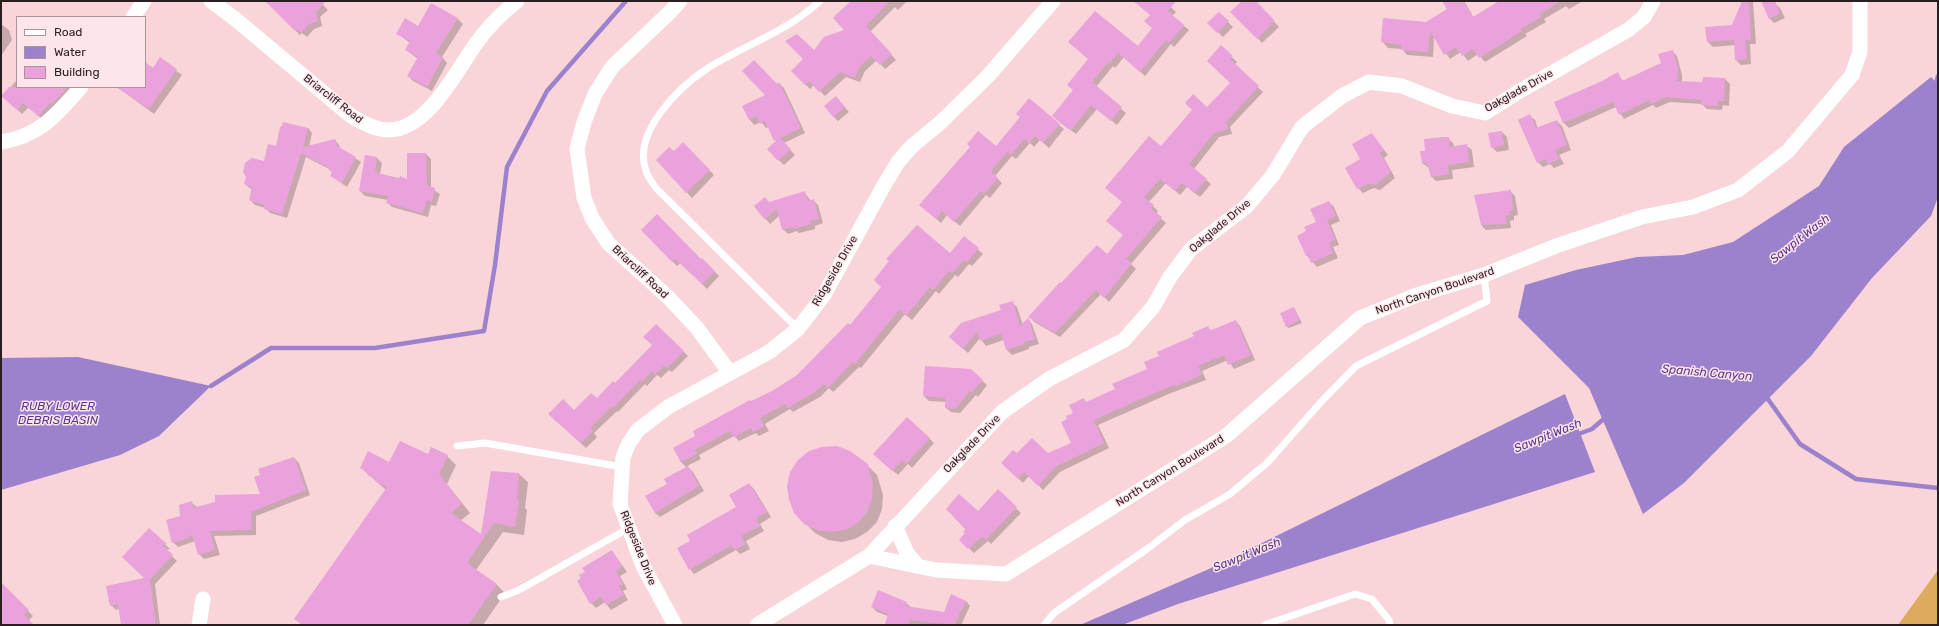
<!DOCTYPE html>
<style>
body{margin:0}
#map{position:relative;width:1939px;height:626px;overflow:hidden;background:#f9d4d9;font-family:Rubik,sans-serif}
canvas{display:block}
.frame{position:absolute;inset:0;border:2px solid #2b1e20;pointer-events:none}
.legend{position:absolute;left:16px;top:16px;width:130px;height:72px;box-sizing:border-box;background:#fce6e9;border:1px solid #a89699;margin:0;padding:5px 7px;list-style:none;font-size:12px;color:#2b1e20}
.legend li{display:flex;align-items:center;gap:8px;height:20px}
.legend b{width:20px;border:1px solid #a89699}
</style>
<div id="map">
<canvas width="1939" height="626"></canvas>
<div class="frame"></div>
<ul class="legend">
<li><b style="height:5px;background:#fff"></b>Road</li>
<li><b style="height:11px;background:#9c82cd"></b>Water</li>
<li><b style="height:11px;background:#e9a2dc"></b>Building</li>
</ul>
</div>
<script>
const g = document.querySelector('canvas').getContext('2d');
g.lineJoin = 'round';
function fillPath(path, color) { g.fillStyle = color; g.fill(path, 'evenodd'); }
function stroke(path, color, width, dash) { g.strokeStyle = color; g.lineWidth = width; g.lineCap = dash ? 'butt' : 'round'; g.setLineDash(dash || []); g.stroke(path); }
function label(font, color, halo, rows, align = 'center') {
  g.font = font + ' Rubik,sans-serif'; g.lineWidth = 3; g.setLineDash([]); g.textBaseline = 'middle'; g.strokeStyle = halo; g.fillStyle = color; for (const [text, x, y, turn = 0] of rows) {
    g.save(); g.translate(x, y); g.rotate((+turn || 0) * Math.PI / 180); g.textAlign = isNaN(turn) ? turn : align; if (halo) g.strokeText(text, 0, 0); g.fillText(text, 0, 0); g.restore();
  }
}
fillPath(new Path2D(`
 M1938,570V625H1898Z`), '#dcab5d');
fillPath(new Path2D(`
 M1931,77L1938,84V197L1931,216L1872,278L1811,356L1684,483L1643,514L1589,388L1518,317L1525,285L1576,270L1637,257L1683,255L1733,242L1819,186L1844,147Z
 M78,357L211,386L159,436L120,455L1,490V358Z
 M1565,394L1595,472L1178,604L1122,625H1080L1209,569Z`), '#9c82cd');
fillPath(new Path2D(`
 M319,1L328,10L320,17L322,26L314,29L307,37L302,33L300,35L267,2Z
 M857,1H907L898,10L895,7L870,32L896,60L885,69L877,60L865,71L860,82L846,77L825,96L814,85L810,89L792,71L814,52L846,31L835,16L848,4Z
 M1142,1H1164L1176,12L1172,16L1189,30L1174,47L1171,44L1145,76L1124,57L1115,68L1113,66L1096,87L1126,113L1117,125L1097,109L1076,134L1058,121L1089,60L1138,48L1153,29L1151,15Z
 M1244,1H1255L1279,27L1262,43L1232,12Z
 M1443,1H1464L1474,18L1505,1H1583L1569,9L1566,6L1544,19L1546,22L1525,34L1527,36L1485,62L1478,54L1468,61L1461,52L1450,59L1434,36L1433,57L1407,55L1402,49L1388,48L1382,41L1427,23L1448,9Z
 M1744,1H1753L1756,44H1750L1751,64L1741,65L1736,60L1735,45L1713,47L1708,42L1733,26Z
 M1775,3L1780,8L1785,18L1774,23L1769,18Z
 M431,5L458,19L463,24L442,57L447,63L432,91L413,81L408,76L418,59L406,50L410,43L398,34L419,27Z
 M1219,13L1233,27L1223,37L1209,23Z
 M1,24L9,30L12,40L1,56Z
 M1221,47L1237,62L1234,65L1263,92L1230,127L1232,134L1219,137L1194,169L1211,184L1200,197L1187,187L1180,195L1166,183L1149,202L1158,211L1156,214L1166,223L1131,264L1136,269L1109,302L1101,294L1060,337L1034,322L1030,317L1061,284L1107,256L1124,236L1123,203L1161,148L1208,108L1231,83Z
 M1672,51L1677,56L1682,75V82L1703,83V78L1725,79L1730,84L1729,106L1723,105L1722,110L1707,109L1702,104L1670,102L1656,108L1653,105L1624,119L1616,107L1569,128L1564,123L1556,103L1603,82L1617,73L1624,82L1662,64Z
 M160,59L182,75L154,114L128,95L125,87H145V63L153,69Z
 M17,80V87H79L43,120L29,107L22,114L3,96Z
 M779,83L784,88L805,133L784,143L795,155L784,165L768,150L777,142L769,127L766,128L761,122L754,125L750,120L743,106L767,95Z
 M840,102L849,112L838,121L833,116Z
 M1530,116L1535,120L1538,129L1557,121L1562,126L1571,150L1559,155L1564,164L1554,168L1550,164L1543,167L1538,162Z
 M1059,125L1064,129L1049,148L1040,140L1034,147L1030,143L1016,159L1012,156L995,176L1002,183L990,198L986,195L960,226L947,215L941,223L925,209L996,148Z
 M308,128L312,133L309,147L335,140L339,145L341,149L361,162L347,187L331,176L333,173L331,170L306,157L287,218L270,213L265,208L255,205L250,200L252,190L245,184L277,148Z
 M1502,132L1507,137L1509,150L1497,152L1492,147Z
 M1372,134L1388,155L1384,158L1395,178L1380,190L1374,188L1363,193L1358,188L1361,160Z
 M1448,138L1453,143L1454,147L1467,146L1472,150L1474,167L1452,170L1453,179L1436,181L1431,176L1429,168L1422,163L1426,152Z
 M683,144L714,175L692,198L657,160L674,153Z
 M426,154L431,159V188L440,194L436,206L431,205L428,217L392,207L387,202L388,200L365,196L360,191L366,156L377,158L382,163L380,174L408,180Z
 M1510,191L1515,196L1518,215L1514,216V220L1510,221L1511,228L1486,230L1481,225Z
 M805,193L811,201L813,200L818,205L823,223L815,226V229L799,233L797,231L788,234L783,229L779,216L770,224L755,207Z
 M1329,202L1334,207L1340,221L1331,225L1339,245L1333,247L1338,258L1317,267L1307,256V232L1317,223Z
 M642,230L701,260L702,259L719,276L707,289L681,263L677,266Z
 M965,238L983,254L972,266L969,264L958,277L955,275L939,294L936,291L912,320L905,314L861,368L859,367L833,392L829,388L820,397L793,412L790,409L765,424L769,431L759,436L756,433L739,441L734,436L699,455L701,459L687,466L693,472L704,491L660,517L655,513L668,484L687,468L681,462L674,449L798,376L850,327L950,254Z
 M1012,302L1017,307L1023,325L1028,319L1032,324L1039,344L1029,347V349L1012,355L1007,350L1004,340L986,346L980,338L968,353L955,342Z
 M1294,308L1302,323L1289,328L1286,326Z
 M1236,321L1240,326L1255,360L1234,369L1228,360L1202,371L1206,380L1171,393L1098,425L1109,448L1060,472L1043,490L1029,476L1023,483L1002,463L1017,454H1048L1072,443L1068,420L1083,399L1087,403L1116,390L1148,370L1160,356L1208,328L1211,331Z
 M656,325L688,356L672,372L669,370L661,378L657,375L647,386L645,384L618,412L617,411L594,433L597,437L586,448L554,419L574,411L597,399L615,384L653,345Z
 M970,370L987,385L978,397L976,395L960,413L951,412L946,408V402L929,401L924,396Z
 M929,438L934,443L912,468L908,464L898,475L879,459Z
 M428,456H447L456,465L447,484L470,513L460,521L482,536L491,472L519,474L528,482L525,508L527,510L524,535L503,532L476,570L496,584L505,593L483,625H302L295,618L386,490L361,468Z
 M294,458L299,463L310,495L256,516V535L214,536L220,555L204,559L199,554L195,541L178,547L173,542L181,517L192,503L197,507L261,495Z
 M867,465L877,475L883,495L882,509L877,522L867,532L855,539L842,542L828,540L815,533L795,513Z
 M749,484L754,489L771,517L760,524L764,531L746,541L750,549L740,554L736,550L694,574L690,569L692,541L737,508Z
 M998,491L1021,513L991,544L988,541L974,553L960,540L966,534L967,529L978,512Z
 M149,529L170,549L166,550L177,561L155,584L160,625H122L119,609L116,610L111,605L146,579Z
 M612,551L627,572L620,576L627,589L623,591L628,600L611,610L605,602L596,608L591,603L582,579L586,572Z
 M2,585L33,616L29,620L33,625H1Z
 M966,601L970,606L961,625H885L888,616L877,612L872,607L906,603L912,608L944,613Z`), '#0003');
stroke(new Path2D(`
 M1935,88L1938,76
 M211,386L271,348H375L484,331L495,265L507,167L547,91L626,1
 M1765,395L1800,444L1856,479L1938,488
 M1576,435L1592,429L1607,416`), '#9c82cd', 4.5);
fillPath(new Path2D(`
 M265,1H326L316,12L318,21L309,24L301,33L297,29L295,31Z
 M851,1H890L866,26L892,54L880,65L871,56L860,66L855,78L840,72L819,92L809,81L805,85L791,71L803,59L785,41L797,34L814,50L824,37L844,30L833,18Z
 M1133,1H1176L1168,11L1184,25L1169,43L1166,40L1140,72L1118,53L1109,64L1108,62L1092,82L1122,107L1111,121L1091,105L1071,130L1067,128L1052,116L1073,90L1067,85L1088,59L1068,42L1095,11L1138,46L1152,28L1144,21L1150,15Z
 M1242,1H1256L1275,21L1257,39L1230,12Z
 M1442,1H1463L1473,17L1499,1H1561L1540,14L1541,17L1521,29L1522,31L1479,58L1473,49L1462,56L1456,47L1444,55L1430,31L1428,52L1401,50V45L1381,42L1383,18L1426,22L1447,9Z
 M1742,1H1749L1751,40H1745L1747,59L1735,60L1734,40L1707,42L1705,27L1732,25Z
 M1761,1H1775L1780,13L1769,19Z
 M431,3L458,18L436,53L443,57L427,87L407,76L418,57L405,50L410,41L396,34L405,18L418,26Z
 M1219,12L1229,21L1217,33L1207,23Z
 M1221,45L1233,56L1230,59L1259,86L1226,122L1228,129L1214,133L1189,164L1207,179L1194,193L1182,183L1175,191L1160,179L1144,197L1154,205L1151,209L1162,217L1126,259L1132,263L1104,298L1096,290L1055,333L1028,317L1060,282L1061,283L1097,245L1107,254L1123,235L1106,221L1122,202L1105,188L1149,136L1161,146L1192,110L1185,103L1193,94L1207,107L1230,83L1207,61Z
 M1673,50L1678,69L1677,81L1702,82L1703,77L1725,78L1724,101H1718V106L1701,105L1702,100L1665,97L1651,104L1649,100L1619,115L1613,102L1563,123L1554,102L1602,81L1618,72L1622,81L1661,63L1658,54Z
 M160,57L177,69L149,109L116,87H145V62L153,68Z
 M754,60L777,84L779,82L801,128L780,138L791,149L778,161L767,149L778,139L774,141L765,121L760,124L757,116L749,120L742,106L765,95L742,71Z
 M9,87H68L52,104L50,103L38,116L23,103L17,110L1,96Z
 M836,96L845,107L833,117L824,106Z
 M1029,98L1060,124L1043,143L1035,136L1029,143L1024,139L1011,155L1007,152L991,171L998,178L984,194L981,191L954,222L942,211L936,219L919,205L970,147L967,144L978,131L996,146L1020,117L1016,114Z
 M1530,114L1536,128L1557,120L1567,145L1555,150L1559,159L1548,164L1546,159L1537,163L1518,120Z
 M283,122L308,128L303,147L335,139L337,146L356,157L342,183L330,176L332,173L327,167L301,153L282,214L264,209V205L249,200L252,187L244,184L246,177L243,172L245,163L252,158L264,161L268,144L276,146L280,127L282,126Z
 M1502,131L1504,145L1491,148L1488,133Z
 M1372,133L1384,150L1380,153L1390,170V173L1375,185L1368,184L1357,189L1345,168L1360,159L1352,144Z
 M1443,137H1449L1450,147L1467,144L1469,162L1448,165L1449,174L1431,177L1427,163H1422L1420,151H1425L1424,139Z
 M683,142L710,170L686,193L656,160L669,147L674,151Z
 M407,153H426L427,185L435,188L432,202L427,200L423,213L386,203L388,196L359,191L365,155L377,157L375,172L399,179L400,176L407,179Z
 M1511,190L1513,210L1509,211L1510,215L1505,216L1507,224L1481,225L1474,195Z
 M805,191L808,201L814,199L819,219L810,221L811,224L793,229L792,227L782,230L777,209L764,219L754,206L765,197L769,202Z
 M1329,201L1336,216L1327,220L1335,240L1329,243L1333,253L1311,263L1308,255L1306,256L1297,236L1306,231L1304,227L1316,222L1310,209Z
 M657,214L701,259L702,258L715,271L702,284L675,259L672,262L641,230Z
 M917,225L950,253L964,236L979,248L967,262L964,260L952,273L949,271L933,290L930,287L906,316L899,310L855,364L853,362L828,388L824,384L815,392L788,408L785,404L760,418L764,426L753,432L751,428L734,437L730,431L695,450L697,454L681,462L673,448L695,436L693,431L750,400L751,401L772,391L797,375L848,323L850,325L881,287L874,280L889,261L886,259Z
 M1013,301L1020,326L1028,318L1035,339L1024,342L1025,344L1006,350L1001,334L980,341L977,332L963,349L949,337L961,323L1001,310L999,305Z
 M1294,307L1300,320L1286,327L1280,313Z
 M1236,320L1251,355L1228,365L1224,355L1198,366L1202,375L1176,386L1175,385L1166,388L1094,420L1104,443L1055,467L1038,486L1024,472L1018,479L1001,463L1013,450L1017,453L1032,438L1048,453L1071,443L1061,422L1067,419L1066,416L1073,413L1069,405L1084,398L1086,402L1115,389L1112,384L1147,369L1144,362L1159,356L1157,352L1194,336L1192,333L1208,326L1210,330L1214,329Z
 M656,324L684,351L667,368L664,366L655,374L652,371L642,382L640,380L613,408L611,407L590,428L593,431L581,443L548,414L563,399L574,410L591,393L597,398L613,381L615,383L652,345L643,337Z
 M925,366L971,369L983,380L972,392L970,391L955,409L945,408V398L923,396Z
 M907,417L930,438L906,464L902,460L892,471L873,454Z
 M400,441L428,454L431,447L448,455L439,474L462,504L451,513L481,534L491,471L519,473L517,500H519L515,527L494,523L467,563L497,584L468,625H303L294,619L387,487L375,481L376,479L367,475L368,473L360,468L368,451L389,462Z
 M837,446L850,451L868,464L873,485L872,499L867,512L858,523L845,530L831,532L817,530L804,524L794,513L789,500L787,486L790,472L798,460L809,451L822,447Z
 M294,457L306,490L251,512L252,530L210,531L215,550L198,555L192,534L189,538L172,543L166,520L180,516L179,505L192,501L194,508L215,502V495L260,494L254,477L260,475L258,469Z
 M688,466L699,486L655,513L645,496L667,484L664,479Z
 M749,483L767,512L756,518L760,526L741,536L746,544L734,550L732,545L689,570L677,548L690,541L687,535L736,507L729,495Z
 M998,489L1017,507L986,540L982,537L968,549L959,540L965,533L963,532L965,529L946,509L959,494L978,511Z
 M149,528L167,544L162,545L173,555L150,579L156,625H121L118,604L110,606L106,586L144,578L122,557Z
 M612,550L622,567L616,571L623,584L619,586L624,595L606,605L601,597L590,604L577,581L581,578L579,575L585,572L582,568Z
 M1,582L29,610L24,615L34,625H1Z
 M878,590L907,602L905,606L944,612L951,594L966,601L954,625L910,620L908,625H885L888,614L871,607Z`), '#e9a2dc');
stroke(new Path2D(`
 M798,329L657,189C653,184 648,177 646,171C632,132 679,87 708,68C745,45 788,31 820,1
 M457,446L485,443L622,467
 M501,597L519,590L629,528
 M1044,625L1054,613L1147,549L1185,520L1230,494L1268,462L1321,402L1356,366L1487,301L1484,275
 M1264,625L1355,594L1372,599L1389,620L1390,625`), '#fff', 7);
stroke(new Path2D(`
 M211,1L234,18L350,115C362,123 375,130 389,130C427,130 456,72 475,45C486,29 502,13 517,1
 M680,1L670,12L612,67L595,94L584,122L577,149L584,198L592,218L608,243L668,297L697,328L730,373
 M133,17L144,1
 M1,142C40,136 56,115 81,87
 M895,526L907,553L918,566
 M869,556L936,570L1006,574L1226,436L1360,318L1417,295L1484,275L1556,246L1642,217L1693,207L1738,190L1788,151L1852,75L1860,52V1
 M199,625L203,599
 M675,625L643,566L620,504L623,457L629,443L638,430L668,407L769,352L798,329L824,295L883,187L898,162L912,146L940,123L988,76L1053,1
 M757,625L869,556L1002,412L1049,379L1124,340L1153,307L1170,277L1191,249L1247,206L1273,175L1302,127L1342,96L1369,82L1402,86L1452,106L1485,113L1518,92L1628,30L1644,17L1653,1`), '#fff', 15);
label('11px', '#2b1e20', '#fce6e9', [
 ["Oakglade Drive",1519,91,-29],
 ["Briarcliff Road",333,99,38],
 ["Oakglade Drive",1220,226,-40],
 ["Ridgeside Drive",835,271,-60],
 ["Briarcliff Road",640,272,43],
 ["North Canyon Boulevard",1435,291,-19],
 ["Oakglade Drive",972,444,-46],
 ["North Canyon Boulevard",1170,471,-32],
 ["Ridgeside Drive",638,548,68]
]);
label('italic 12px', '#5a368f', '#fce6e9', [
 ["Sawpit Wash",1800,239,-38],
 ["Spanish Canyon",1707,373,5],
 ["RUBY LOWER",58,407],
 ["DEBRIS BASIN",58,421],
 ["Sawpit Wash",1548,436,-22],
 ["Sawpit Wash",1247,555,-22]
]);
</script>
